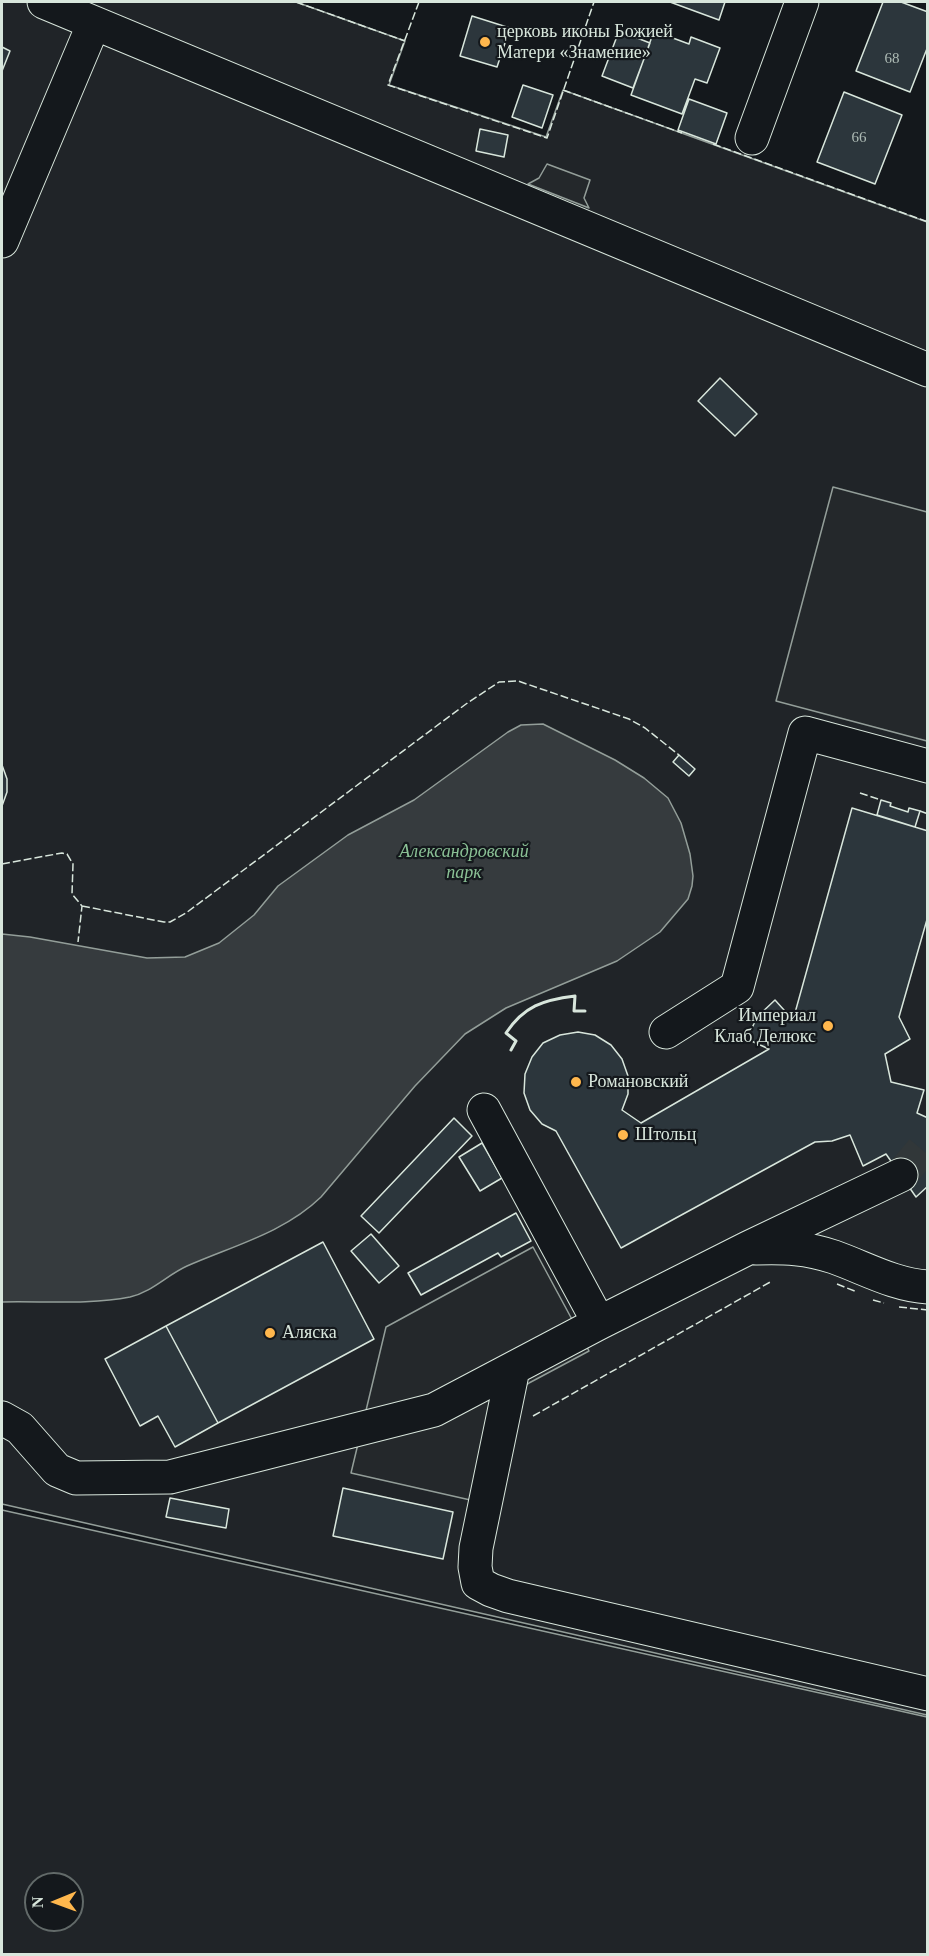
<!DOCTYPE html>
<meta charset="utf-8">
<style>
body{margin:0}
#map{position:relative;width:929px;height:1956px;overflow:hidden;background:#14181c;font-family:"Times New Roman",serif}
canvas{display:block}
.frame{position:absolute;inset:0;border:3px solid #d8e6dc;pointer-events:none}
.north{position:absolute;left:24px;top:1872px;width:60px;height:60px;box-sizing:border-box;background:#14181c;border:2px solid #626a69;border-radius:50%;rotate:269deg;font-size:16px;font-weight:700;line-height:24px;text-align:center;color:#d8e6dc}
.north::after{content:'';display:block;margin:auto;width:21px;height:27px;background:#ffb74d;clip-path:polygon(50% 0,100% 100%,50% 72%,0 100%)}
</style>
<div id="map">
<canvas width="929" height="1956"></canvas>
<div class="frame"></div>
<div class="north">N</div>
</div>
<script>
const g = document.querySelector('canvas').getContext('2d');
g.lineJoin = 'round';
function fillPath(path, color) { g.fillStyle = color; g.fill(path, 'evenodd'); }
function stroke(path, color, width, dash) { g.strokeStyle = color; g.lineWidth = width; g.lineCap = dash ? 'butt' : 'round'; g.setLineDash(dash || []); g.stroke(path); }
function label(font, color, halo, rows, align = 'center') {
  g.font = font + ' "Times New Roman",serif'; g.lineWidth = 4.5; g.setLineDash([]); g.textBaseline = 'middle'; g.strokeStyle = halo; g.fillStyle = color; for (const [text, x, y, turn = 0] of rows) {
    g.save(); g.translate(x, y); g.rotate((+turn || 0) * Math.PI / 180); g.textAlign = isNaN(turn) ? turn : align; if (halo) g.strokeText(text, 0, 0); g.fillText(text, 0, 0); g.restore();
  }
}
const green = new Path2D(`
 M2,2H296L405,41L389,85L546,137L563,90L927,222V1715L2,1504Z
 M2,1510L927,1717V1954H2ZM36,1884H72V1920H36Z`);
fillPath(green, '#202428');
stroke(green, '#939e99', 1.5);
const parking = new Path2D(`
 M547,164L590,180L584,198L589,208L528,184L539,178Z
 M833,487L927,512V741L776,701Z
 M533,1247L589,1351L529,1383L515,1394L488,1504L351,1473L386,1327Z`);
fillPath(parking, '#24282b');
stroke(parking, '#939e99', 1.5);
const water = new Path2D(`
 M543,724L615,760L644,778L668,798L681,823L690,854L693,876L692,886L688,899L660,932L617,961L506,1008L465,1034L415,1086L321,1197C284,1233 232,1246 187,1266C167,1275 152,1292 130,1297C90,1305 43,1301 2,1302V934L30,937L147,958L185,957L219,943L254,915L278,886L348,835L414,800L508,732L521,725Z`);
fillPath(water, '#363b3e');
stroke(water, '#939e99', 1.5);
const building = new Path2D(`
 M670,2H725L719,20Z
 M883,2H901L928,12V46L910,92L856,71Z
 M472,16L510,28L497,67L460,56Z
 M619,31L650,43L633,88L602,76Z
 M654,31L689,44L691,37L720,48L707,83L695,79L682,114L631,95Z
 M2,47L10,51L2,71Z
 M523,85L553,95L542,128L512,117Z
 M844,92L902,115L875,184L817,162Z
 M689,99L727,113L716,144L678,130Z
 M480,129L508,135L504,157L476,151Z
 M720,378L757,414L735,436L698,401Z
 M679,755L695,769L689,776L673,762Z
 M2,765L7,779V792L2,806Z
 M881,800L891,803L890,806L908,812L909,808L920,811L915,827L877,815Z
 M852,808L928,831V916L899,1017L910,1039L885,1054L891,1082L924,1090L917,1113L928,1118V1186L916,1197L886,1154L863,1166L850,1135L832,1141L815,1142L621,1248L556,1131L542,1124L530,1110L524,1093L525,1074L532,1057L543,1043L560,1035L578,1032L595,1035L611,1045L622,1059L628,1076V1094L622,1110L641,1123L769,1049L747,1039L757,1017L775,1000L793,1020Z
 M454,1118L472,1136L379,1233L361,1216Z
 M482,1143L502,1178L480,1191L459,1157Z
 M516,1213L531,1241L501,1257L498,1253L421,1295L408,1273Z
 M371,1234L399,1266L379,1283L351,1251Z
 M323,1242L374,1339L218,1423L166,1326Z
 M166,1326L218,1423L175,1447L158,1416L140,1426L105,1359Z
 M343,1488L453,1512L443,1559L333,1536Z
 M170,1498L229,1509L226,1528L166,1517Z`);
fillPath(building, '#2c363c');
stroke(building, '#d8e6dc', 1.5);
stroke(new Path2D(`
 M901,1175L928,1143`), '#313739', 33, [33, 16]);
const minor = new Path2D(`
 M44,2L928,370
 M752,138L802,2
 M2,241L94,23
 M666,1032L737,987L805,733L928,766
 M484,1110L599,1323
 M756,1248C785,1247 807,1248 834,1257C865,1268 894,1285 928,1287
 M513,1369L476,1548L475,1567L478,1583L491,1590L508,1596L928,1694
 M2,1418L20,1428L57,1470L76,1478L170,1477L434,1410L599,1323L748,1248L901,1175`);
stroke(minor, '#d8e6dc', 35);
stroke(minor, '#14181c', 33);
stroke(new Path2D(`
 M296,2L405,41
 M419,2L388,85L547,138L594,2
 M563,90L682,133
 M713,144L928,222
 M860,793L881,800
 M920,811L928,814
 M2,864L62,853L67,854L73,864L72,894L82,906L78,942
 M82,906L164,922H170L186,913L466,704L499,682L518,681L629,719L645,728L679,755
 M837,1284L857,1292
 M873,1300L884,1303
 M899,1307L928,1310
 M533,1416L772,1281`), '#d8e6dc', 1.5, [8, 3]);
stroke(new Path2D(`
 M927,221L928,219
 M511,1050L516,1041L506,1033C524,1006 543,1000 575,996L574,1011H585`), '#d8e6dc', 3);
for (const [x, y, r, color] of [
 [485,42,6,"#ffb74d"],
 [828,1026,6,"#ffb74d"],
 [576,1082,6,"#ffb74d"],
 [623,1135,6,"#ffb74d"],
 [270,1333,6,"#ffb74d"]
]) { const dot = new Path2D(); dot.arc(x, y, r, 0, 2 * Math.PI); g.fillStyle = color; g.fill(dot); stroke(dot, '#14181c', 2); }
label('15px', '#adbab4', null, [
 ["68",892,59],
 ["66",859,138]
]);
label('18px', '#d8e6dc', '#14181c', [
 ["церковь иконы Божией",497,32],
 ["Матери «Знамение»",497,53],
 ["Империал",816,1016,"right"],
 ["Клаб Делюкс",816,1037,"right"],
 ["Романовский",588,1082],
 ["Штольц",635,1135],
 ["Аляска",282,1333]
], 'left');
label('italic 18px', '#8ac095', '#14181c', [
 ["Александровский",464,852],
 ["парк",464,873]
]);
</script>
